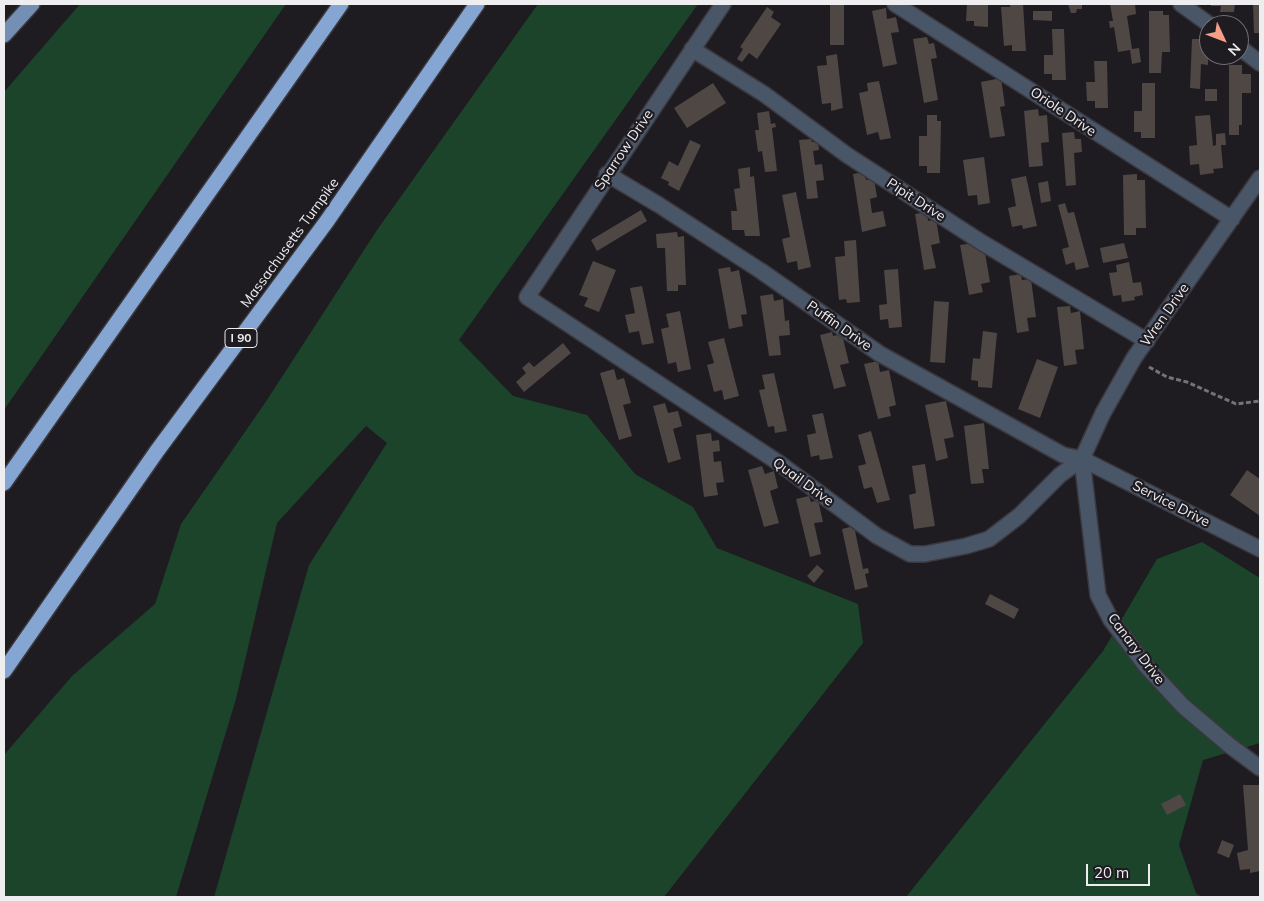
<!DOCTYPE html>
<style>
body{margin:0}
#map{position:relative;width:1264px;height:901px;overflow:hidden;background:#1e1b21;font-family:Mulish,sans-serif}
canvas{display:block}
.frame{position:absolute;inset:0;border:5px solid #eeedf0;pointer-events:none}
.north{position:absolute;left:1199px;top:15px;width:50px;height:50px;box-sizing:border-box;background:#1e1b21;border:1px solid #716f74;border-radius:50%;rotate:133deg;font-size:14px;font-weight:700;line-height:20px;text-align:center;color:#eeedf0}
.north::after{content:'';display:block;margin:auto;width:18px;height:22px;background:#f49e8a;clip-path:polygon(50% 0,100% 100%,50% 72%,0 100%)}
.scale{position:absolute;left:1086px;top:864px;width:64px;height:22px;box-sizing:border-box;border:2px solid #eeedf0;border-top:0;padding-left:6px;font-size:15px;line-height:18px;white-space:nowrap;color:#eeedf0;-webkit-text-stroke:4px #1e1b21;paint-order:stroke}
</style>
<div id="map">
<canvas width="1264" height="901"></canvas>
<div class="frame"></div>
<div class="north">N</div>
<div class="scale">20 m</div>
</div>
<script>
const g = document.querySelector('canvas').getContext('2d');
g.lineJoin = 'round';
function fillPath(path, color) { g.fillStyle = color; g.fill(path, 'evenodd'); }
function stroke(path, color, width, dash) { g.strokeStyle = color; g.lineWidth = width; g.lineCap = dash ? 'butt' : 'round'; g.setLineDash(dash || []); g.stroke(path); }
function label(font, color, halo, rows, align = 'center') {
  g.font = font + ' Mulish,sans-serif'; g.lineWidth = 4.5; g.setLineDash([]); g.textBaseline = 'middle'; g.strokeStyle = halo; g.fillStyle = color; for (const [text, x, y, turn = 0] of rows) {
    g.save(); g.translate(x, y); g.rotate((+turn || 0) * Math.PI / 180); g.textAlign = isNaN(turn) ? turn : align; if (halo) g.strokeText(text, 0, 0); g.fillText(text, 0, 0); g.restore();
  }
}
fillPath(new Path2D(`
 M80,4H286L4,410V92Z
 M538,4H698L459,340L513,396L587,415L635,474L693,507L717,548L858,604L863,643L664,897H214L309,565L387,443L366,426L277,523L236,699L176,897H4V755L72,676L155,604L181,524L267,400L377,230Z
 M1202,542L1260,578V743L1203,760L1179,845L1196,893L1202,897H906L1103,651L1157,559Z`), '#1b442a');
fillPath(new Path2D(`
 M830,4H844V45H830Z
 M967,4H988V27L974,26V21H966Z
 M1010,4H1023L1026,51H1012V45L1004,46L1001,7H1010Z
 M1068,4H1082V9H1077L1076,13H1071Z
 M1110,4H1135L1136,14L1127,16L1132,49L1139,48L1141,62L1132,64L1130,50L1118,52L1114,27L1110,28L1109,21H1113Z
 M1211,4H1235L1234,12H1220L1221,6H1211Z
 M1253,4H1260V33H1254Z
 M767,7L774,12L771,17L781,24L757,59L749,53L742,62L737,59L743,49L740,47Z
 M886,8L887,19L896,17L899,32L891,33L897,64L883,67L872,11Z
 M1033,11H1052V21L1033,20Z
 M1149,11H1163V15H1169L1170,52H1162L1161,73H1149Z
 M1052,29H1064L1066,80H1052V74H1044V55H1053Z
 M927,37L929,44L934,43L937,58L931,59L938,100L924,103L913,39Z
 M1192,39H1201V44L1208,45V65L1201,64L1200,89L1190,88Z
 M837,54L843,108L831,111V103L822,104L817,66L827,65L826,56Z
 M1094,61H1107L1108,108H1095V101H1087L1086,82H1095Z
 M1229,65H1242V74H1251V93H1242V125H1239V135H1229Z
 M1001,78L1005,106L1000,107L1005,136L990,138L981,82Z
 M879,81L891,138L880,140L878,132L867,135L859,93L868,91L867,83Z
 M713,83L726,103L687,128L674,108Z
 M1142,83H1155V138H1141V132H1134V111H1142Z
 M1205,89H1217V101H1205Z
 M1038,109L1039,116L1047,115L1049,142L1041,143L1043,166L1029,167L1024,111Z
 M769,111L771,124L775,123L776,127L772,128L777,171L765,172L762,151L758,152L755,130H759L757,113Z
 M927,115H937V121H941L940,173H927V166H919V136H927Z
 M1210,115L1213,146L1216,145V134L1225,133L1226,145H1221L1223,168L1213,169L1214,173L1200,175L1199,164L1190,165L1189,146L1197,145L1195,116Z
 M1074,132L1075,139H1081L1082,152L1074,153L1076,185L1066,186L1062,133Z
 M811,139L812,142L818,141L819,150L813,151L815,165L822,164L824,180L816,181L818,198L807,199L799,140Z
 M690,140L701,145L679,191L668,185L669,182L661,178L669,161L678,166Z
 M984,157L990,203L978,205L977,195L968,196L963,160Z
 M750,167V177L754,176L760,236H745L744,230H732L731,211H737L734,189L740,188L738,169Z
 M865,172L866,180L874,178L877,197L870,199L872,213L883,211L886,226L862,232L853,174Z
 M1137,174V180H1145L1146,228H1136V235H1124L1123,175Z
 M1026,176L1037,226L1023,229L1022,225L1012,227L1008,208L1016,206L1011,179Z
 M1048,181L1051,201L1041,203L1038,183Z
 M796,192L811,267L798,270L797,261L787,263L782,239L790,237L782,195Z
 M1065,203L1068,213L1074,212L1089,267L1076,270L1074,262L1066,265L1062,249L1069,247L1058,205Z
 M641,210L647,221L597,251L591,240Z
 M927,212L928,221L936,219L940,243L931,245L936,268L924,270L915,214Z
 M677,232L678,237L684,236L686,285H678V291H667L665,248H657L656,234Z
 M856,240L860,302L847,303L846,299L839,300L835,257L845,256L844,241Z
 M974,243L975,249L984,247L990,282L981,284L983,292L969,295L960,245Z
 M1124,243L1128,258L1103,263L1100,248Z
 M593,261L616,270L599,312L584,306L588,298L579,295Z
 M1129,262L1133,283L1141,282L1143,295L1134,297L1135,300L1122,302L1121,295L1113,296L1109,273L1117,272L1116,265Z
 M730,267L731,272L739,270L747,314L741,315L743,326L729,329L718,269Z
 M898,269L902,327L889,328L888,319L880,320L879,305L887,304L884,270Z
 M1021,274L1022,280L1031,279L1036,317L1027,318L1029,331L1017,333L1009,276Z
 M642,286L654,343L642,345L639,331L629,333L625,315L635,313L630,288Z
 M773,294L774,301L783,299L785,321L789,320L790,335L779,336L781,355L769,356L760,296Z
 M934,301L949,302L945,363L930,362Z
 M1070,306L1071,313L1080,311L1084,349L1075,350L1077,364L1064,366L1057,307Z
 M680,311L691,369L678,372L676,362L668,364L661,329L669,327L666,314Z
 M983,331L997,333L992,388L978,387V381L971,380L973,358L980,359Z
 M832,332L833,336L842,334L849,363L840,365L846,386L834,389L820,335Z
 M724,338L739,396L724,400L722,390L714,392L707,365L714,363L708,342Z
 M563,343L571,353L524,392L516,382L526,373L522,368L529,362L534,367Z
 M1037,359L1058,367L1040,418L1018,409Z
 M878,361L880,372L889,370L896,405L889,407L891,416L878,419L864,364Z
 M614,369L617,380L624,378L631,403L623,405L632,436L619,440L600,373Z
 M774,373L787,431L775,433L774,426L768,427L759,390L765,389L762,375Z
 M946,401L954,437L944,439L948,458L936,461L925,405Z
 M665,403L668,413L678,411L682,426L673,429L681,459L668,463L653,406Z
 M823,413L833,458L820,460L819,455L811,457L807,435L816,433L812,415Z
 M984,423L989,469H982L984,483L971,484L964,426Z
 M871,431L890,500L877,503L872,487L864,489L858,466L866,464L858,435Z
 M711,433L712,441L719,440L720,451L713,452L714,462L721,461L724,482L716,483L718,495L704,497L696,435Z
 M925,464L935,526L914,529L909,495L916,493L912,466Z
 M762,466L765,474L774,471L778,488L770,491L779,523L764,527L748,470Z
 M1247,470L1260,479V516L1230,495Z
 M809,496L811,502L818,500L823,522L814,523L821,554L810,557L796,499Z
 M854,526L863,569L868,568L869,573L865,574L868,587L855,590L842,529Z
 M817,565L824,571L814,583L807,576Z
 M990,594L1019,609L1014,619L985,604Z
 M1243,785H1260V871L1250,873V869L1240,870L1237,853L1248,850Z
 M1180,794L1186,805L1167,815L1161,804Z
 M1222,840L1234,845L1229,858L1217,853Z`), '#4e4744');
const minor = new Path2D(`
 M723,4L527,297L779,463L877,536L910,554H925L966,546L989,539L1019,516L1060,475L1082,459L1103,413L1134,358L1260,178
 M895,4C1008,75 1119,148 1232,219
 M1181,4L1210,25
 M1239,47L1260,63
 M692,49L764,94L847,155L981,242L1147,341
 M607,174L659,205L761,271L880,354L1063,455L1082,459L1260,549
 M1082,459L1098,595L1111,620L1146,666L1183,706L1229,745L1260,768`);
const major = new Path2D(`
 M4,35L32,4`);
const highway = new Path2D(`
 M4,483L341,4
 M4,671L157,451L327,221L477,4`);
stroke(minor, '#3b383e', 18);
stroke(major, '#3b383e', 18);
stroke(highway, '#3b383e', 18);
stroke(new Path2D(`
 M1149,367L1167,377L1187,382L1236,404L1260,401`), '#757377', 3, [5, 2.5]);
stroke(minor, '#495668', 15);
stroke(major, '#748fb4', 15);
stroke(highway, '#85a5d3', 15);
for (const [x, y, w] of [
 [241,338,32]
]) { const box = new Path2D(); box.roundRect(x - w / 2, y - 9.5, w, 19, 4); g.fillStyle = '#1e1b21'; g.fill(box); stroke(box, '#eeedf0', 1); }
label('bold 12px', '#eeedf0', null, [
 ["I 90",241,338]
]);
label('14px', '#eeedf0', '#1e1b21', [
 ["Oriole Drive",1063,112,34],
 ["Sparrow Drive",624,150,-56],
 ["Pipit Drive",916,200,33],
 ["Massachusetts Turnpike",290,243,-54],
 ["Wren Drive",1165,315,-55],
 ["Puffin Drive",839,326,35],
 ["Quail Drive",803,482,36],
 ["Service Drive",1171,504,27],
 ["Canary Drive",1136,649,53]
]);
</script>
